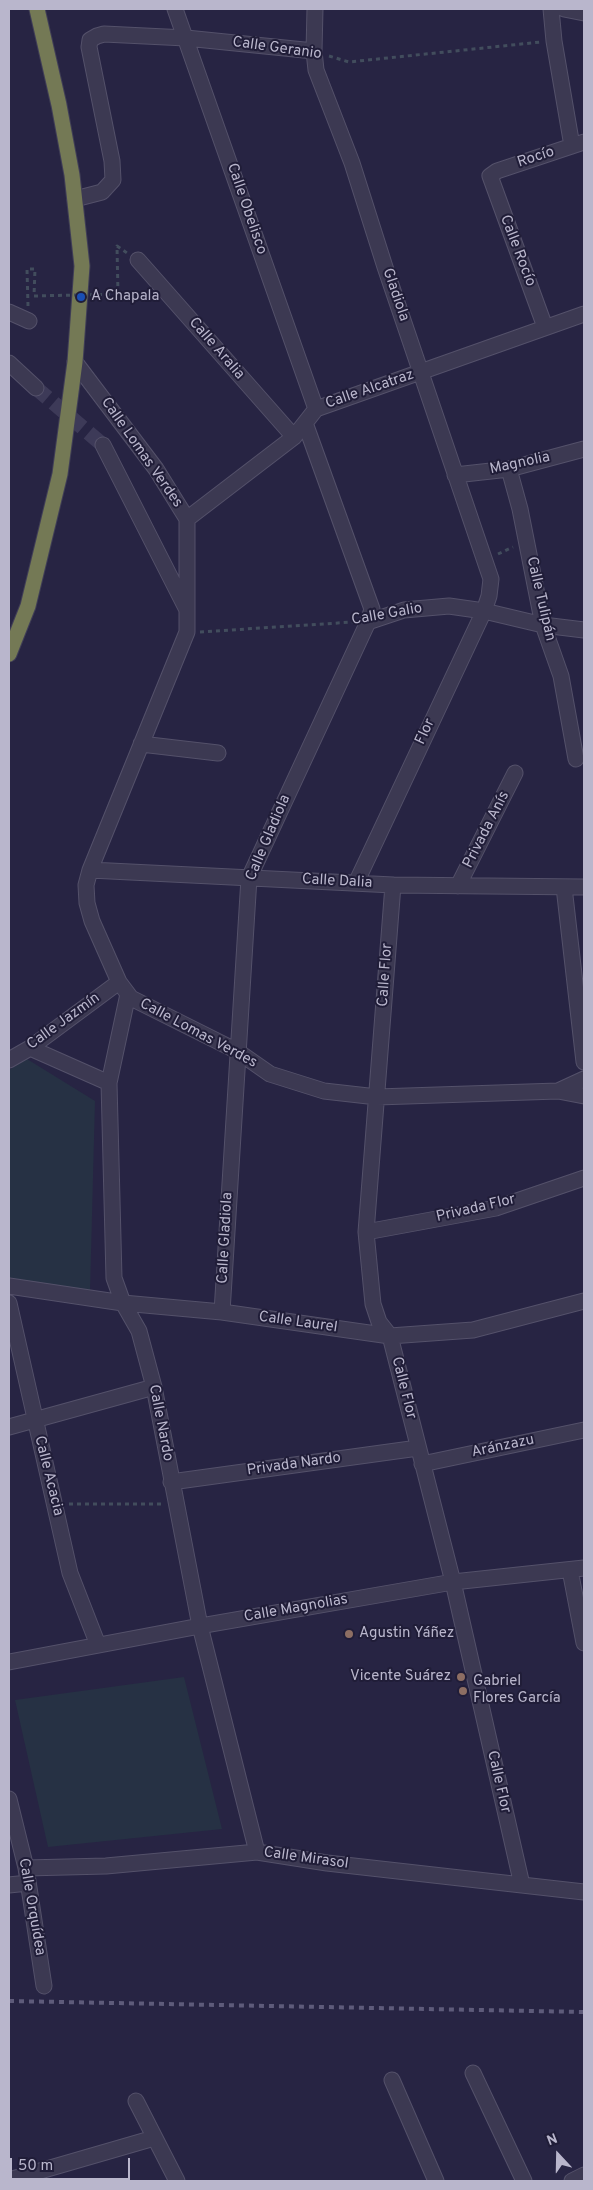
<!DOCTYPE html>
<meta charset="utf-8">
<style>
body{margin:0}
#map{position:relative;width:593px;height:2190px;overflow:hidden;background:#272443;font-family:Overpass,sans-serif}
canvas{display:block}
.frame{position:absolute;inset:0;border:10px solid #b9b6cc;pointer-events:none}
.north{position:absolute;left:533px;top:2130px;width:50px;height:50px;-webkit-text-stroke:4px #201d38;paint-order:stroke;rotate:339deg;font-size:14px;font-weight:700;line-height:20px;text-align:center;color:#b9b6cc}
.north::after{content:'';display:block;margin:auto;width:18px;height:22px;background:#b9b6cc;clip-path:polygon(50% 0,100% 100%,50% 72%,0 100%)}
.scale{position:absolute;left:10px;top:2158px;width:120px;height:22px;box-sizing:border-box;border:2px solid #b9b6cc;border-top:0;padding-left:6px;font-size:15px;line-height:18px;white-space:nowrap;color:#b9b6cc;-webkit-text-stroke:4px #201d38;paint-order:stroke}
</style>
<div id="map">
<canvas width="593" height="2190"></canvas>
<div class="frame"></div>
<div class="north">N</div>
<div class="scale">50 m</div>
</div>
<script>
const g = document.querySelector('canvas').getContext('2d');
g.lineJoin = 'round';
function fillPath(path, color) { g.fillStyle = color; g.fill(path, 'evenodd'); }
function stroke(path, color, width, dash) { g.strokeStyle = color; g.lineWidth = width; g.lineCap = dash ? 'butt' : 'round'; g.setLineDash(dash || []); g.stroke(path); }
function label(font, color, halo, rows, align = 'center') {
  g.font = font + ' Overpass,sans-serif'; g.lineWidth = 4; g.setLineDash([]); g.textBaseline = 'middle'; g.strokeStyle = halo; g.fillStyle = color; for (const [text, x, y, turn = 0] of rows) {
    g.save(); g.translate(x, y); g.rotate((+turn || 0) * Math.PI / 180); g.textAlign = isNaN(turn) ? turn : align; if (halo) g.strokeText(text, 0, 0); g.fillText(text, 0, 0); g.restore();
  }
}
fillPath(new Path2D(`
 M27,1059L95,1101L90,1292L9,1281V1070Z
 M184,1677L222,1829L48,1847L15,1700Z`), '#263144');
stroke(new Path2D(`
 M36,388L103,445`), '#3d3a58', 15, [15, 8]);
const street = new Path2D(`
 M175,9L316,409
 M315,9L314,51L316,70L352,163L385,267L491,579L489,596L484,611L356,883
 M551,9L554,41L572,146
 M564,9L584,13
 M75,199L102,192L113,180L112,161L89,47L90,40L97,36L104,34L186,38L314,51
 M138,260L294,437
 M9,312L29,321
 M545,327L490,176L497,171L584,142
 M75,362L156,469L187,519V632L90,870L86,885L87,903L92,921L119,982L131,998L237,1051L270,1074L324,1091L377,1097L558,1091L584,1096
 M9,363L36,388
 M103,445L186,608
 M509,469L520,509L543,625L561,676L576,759
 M455,475L509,469L584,449
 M187,519L294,437L316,409L584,314
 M368,622L404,610L449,606L484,611L543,625L584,630
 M141,744L218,753
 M90,870L393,885L584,887
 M393,885L366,1232L373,1304L379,1322L390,1336L453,1582L522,1885
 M458,886L515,773
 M564,887L584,1062
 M128,994L109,1083L114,1278L123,1303L139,1331L154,1387L200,1626L257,1852
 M30,1048L109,1083
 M9,1060L30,1048L119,982
 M558,1091L584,1079
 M366,1232L496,1208L584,1178
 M9,1286L123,1303L222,1312L390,1336L473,1330L584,1301
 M9,1303L70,1573L98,1645
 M222,1312L249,878L368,622L372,609L305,423
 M9,1427L154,1387
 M422,1464L584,1430
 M171,1482L418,1448
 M570,1570L584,1643
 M9,1662L200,1626L453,1582L584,1568
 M9,1799L26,1868L44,1986
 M26,1868L106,1866L257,1852L327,1863L584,1892
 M9,1885L28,1883
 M473,2073L524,2181
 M392,2080L436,2181
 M136,2101L177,2181
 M9,2180L154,2138
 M572,2181L584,2175`);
const highway = new Path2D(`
 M9,654L28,606L60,474L75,362L82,266L72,175L59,105L37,9`);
stroke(street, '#54516a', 17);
stroke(highway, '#403e57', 17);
stroke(new Path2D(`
 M329,56L349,62L541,42
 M118,294L117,246L127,253
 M28,306L27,269H35L34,296
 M498,554L513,547
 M200,632L353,622
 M69,1504H163`), '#424d5d', 3, [4, 4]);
stroke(street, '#3c3952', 15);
stroke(highway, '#747955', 15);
stroke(new Path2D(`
 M9,2001L584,2012`), '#5e5b7a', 4, [5, 5]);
stroke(new Path2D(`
 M34,296L118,294`), '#424d5d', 3, [4, 4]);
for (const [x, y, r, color] of [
 [81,297,5,"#1a4fb4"],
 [349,1634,5,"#8d6e63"],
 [461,1677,5,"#8d6e63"],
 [463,1691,5,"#8d6e63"]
]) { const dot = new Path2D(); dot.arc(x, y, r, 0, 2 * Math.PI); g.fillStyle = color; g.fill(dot); stroke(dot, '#201d38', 2); }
label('15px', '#b9b6cc', '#201d38', [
 ["Calle Geranio",277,49,8],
 ["Rocío",536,158,-18],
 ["Calle Obelisco",246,209,71],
 ["Calle Rocío",517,251,69],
 ["Gladiola",395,295,71],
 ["Calle Aralia",216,349,49],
 ["Calle Alcatraz",370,390,-19],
 ["Calle Lomas Verdes",141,453,55],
 ["Magnolia",520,464,-12],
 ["Calle Tulipán",540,599,77],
 ["Calle Galio",387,615,-10],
 ["Flor",426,732,-65],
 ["Privada Anís",487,830,-63],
 ["Calle Gladiola",269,838,-67],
 ["Calle Dalia",337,882,3],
 ["Calle Flor",386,975,-86],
 ["Calle Jazmín",64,1022,-36],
 ["Calle Lomas Verdes",198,1034,28],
 ["Privada Flor",476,1209,-13],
 ["Calle Gladiola",226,1238,-87],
 ["Calle Laurel",298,1323,8],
 ["Calle Flor",403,1388,76],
 ["Calle Nardo",160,1423,79],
 ["Aránzazu",503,1447,-12],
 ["Privada Nardo",294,1465,-8],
 ["Calle Acacia",48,1476,76],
 ["Calle Magnolias",296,1609,-10],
 ["Calle Flor",498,1782,77],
 ["Calle Mirasol",306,1859,8],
 ["Calle Orquídea",31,1907,80]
]);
label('15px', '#b9b6cc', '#201d38', [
 ["A Chapala",91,297],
 ["Agustin Yáñez",359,1634],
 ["Vicente Suárez",451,1677,"right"],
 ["Gabriel",473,1682],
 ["Flores García",473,1699]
], 'left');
</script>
